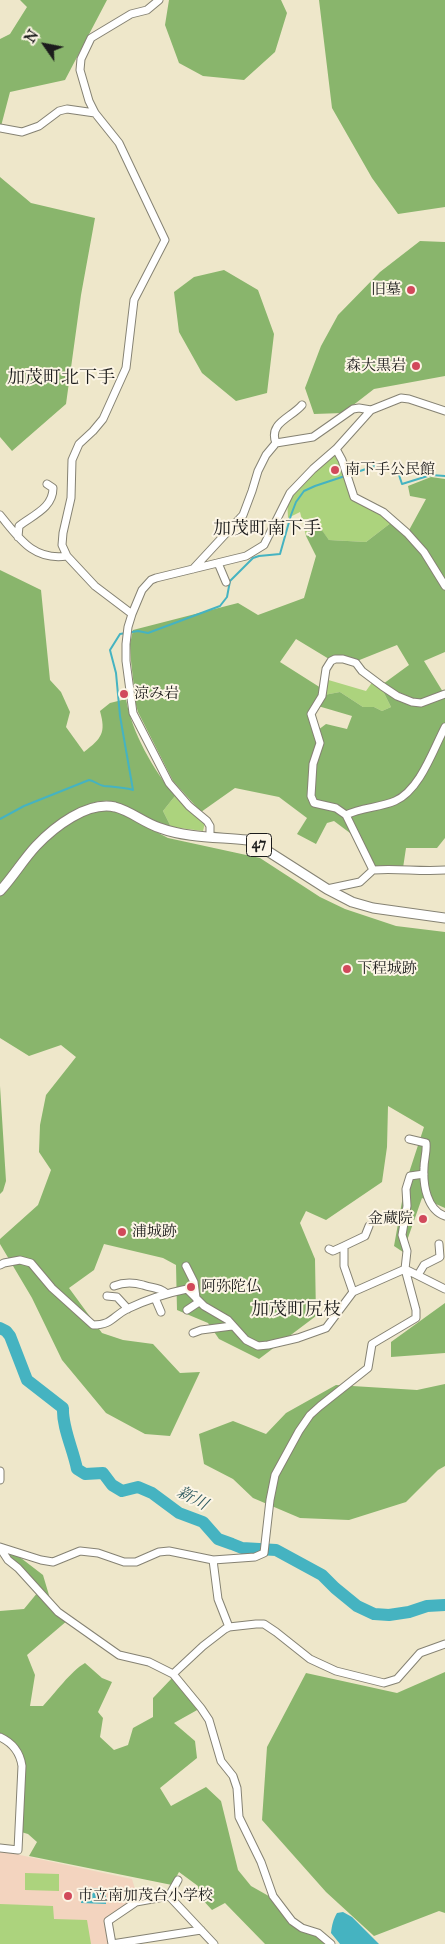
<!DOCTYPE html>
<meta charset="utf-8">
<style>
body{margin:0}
#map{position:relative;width:445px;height:1944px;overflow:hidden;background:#eee7ca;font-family:"IM FELL Great Primer",serif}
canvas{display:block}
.north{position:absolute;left:20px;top:20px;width:50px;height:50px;-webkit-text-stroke:4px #fcf5e5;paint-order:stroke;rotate:303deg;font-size:14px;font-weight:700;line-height:20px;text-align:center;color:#1c1c1c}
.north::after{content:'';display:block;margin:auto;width:18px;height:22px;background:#1c1c1c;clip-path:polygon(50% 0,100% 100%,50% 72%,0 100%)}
</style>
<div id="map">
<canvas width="445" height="1944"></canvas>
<div class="north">N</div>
</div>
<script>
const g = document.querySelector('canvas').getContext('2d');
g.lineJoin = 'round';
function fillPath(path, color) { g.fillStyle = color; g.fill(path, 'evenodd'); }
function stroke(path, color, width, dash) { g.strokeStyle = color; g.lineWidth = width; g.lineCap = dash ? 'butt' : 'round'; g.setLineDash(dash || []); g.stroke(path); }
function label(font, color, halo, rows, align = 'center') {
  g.font = font + ' "IM FELL Great Primer","Noto Serif JP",serif'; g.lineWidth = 4; g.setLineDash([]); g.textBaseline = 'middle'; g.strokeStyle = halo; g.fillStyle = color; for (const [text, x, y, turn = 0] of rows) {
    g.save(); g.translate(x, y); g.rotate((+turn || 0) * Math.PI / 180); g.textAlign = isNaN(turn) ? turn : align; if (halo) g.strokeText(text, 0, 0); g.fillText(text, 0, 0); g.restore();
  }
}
fillPath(new Path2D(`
 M0,1852L18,1853L20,1855L132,1879L136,1892L135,1899L105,1919L109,1944H0Z`), '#f3d4bf');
fillPath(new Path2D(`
 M335,454L340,457L349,494L352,499L370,507L392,522L366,542L329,540L312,518L306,536L300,512L288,518C288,514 287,509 288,506C290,489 322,465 335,454Z
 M325,679L366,691L373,681L381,687L391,707L382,711L374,707H363L340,692L324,695Z
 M175,796L205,823L203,831L171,827L163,811Z
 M25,1873L59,1874V1891L25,1890Z
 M0,1904L53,1906L54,1919L87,1920L91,1944H0Z`), '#acd37d');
fillPath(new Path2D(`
 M20,0H107L65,80L10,92L0,130V39L10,34L27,7Z
 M169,0H281L287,13L275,52L244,80L203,76L179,63L165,25Z
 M319,0H445V207L398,214L372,178L332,108Z
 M0,177L31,203L95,218L81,295L66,404L12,451L0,437Z
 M420,241L445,242V376L374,389L343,413L314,414L305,388L321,346L338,315L380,272Z
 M224,270L258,290L274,334L267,393L236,401L202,373L179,332L174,292L194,277Z
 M431,477L445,479V583L408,532L426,499L410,496L408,486Z
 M313,518L329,540L366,542L392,522L422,553L445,589V652L424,661L443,692C412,704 411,701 383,684L409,665L397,645L357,661L329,659L296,639L280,662L321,688L320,695L310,711L318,743L309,797L345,817L357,843L350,833L334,821L327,823L316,844L297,834L307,818L279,797L235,788L201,812L173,781L138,712L136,705L131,661L130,644L133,630L238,603L258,615L304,598L316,556L306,536Z
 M0,570L41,590L50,680L61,692L70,712L66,727L84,752C102,738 106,733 100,711L110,703L126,699C132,733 153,769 175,796L163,811L171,827C156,823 142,816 129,809C124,807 120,804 115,802C74,791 24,861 0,887Z
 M381,687L411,704L445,696V723L420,774L398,797L357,808L345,813L314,799L318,730L326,724L347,729L352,716L318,706L324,695L340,692L363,707H374L382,711L391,707Z
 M445,731V838L437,848H406L403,868L376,867L362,844L351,816L408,795Z
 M106,810L118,812L168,838L260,858L320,897L345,909L396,926L445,932V1208L422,1198L403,1252L394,1246L405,1185L424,1127L388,1106L387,1147L382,1182L326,1220L306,1211L300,1223L315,1259L316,1316L259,1359L219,1339L208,1323L177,1310L176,1265L163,1258L104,1244L94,1270L69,1288L102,1333L123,1340L153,1344L180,1373L200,1372L170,1436L145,1434L106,1413L62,1360L32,1298L0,1244V1239L38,1205L51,1170L39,1152L40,1125L46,1095L76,1057L61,1045L29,1056L0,1038V895L36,849L69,823L91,813Z
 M0,1086L6,1181L3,1191L0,1194Z
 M445,1303V1353L391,1357V1342Z
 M445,1384V1466L438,1470L406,1502L349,1520L300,1518L253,1498L233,1479L204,1464L199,1434L233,1421L266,1434L286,1413L336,1385L417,1390Z
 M5,1551L17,1555L43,1575L51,1602L13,1564Z
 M38,1592L68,1620L27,1655L35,1675L30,1706H43C55,1693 71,1671 85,1663L102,1678L112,1682L98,1712L103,1718L100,1737L114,1750L128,1745L133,1728L153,1717V1698L173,1677L199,1709L174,1723L195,1741L197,1758L160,1788L171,1806L206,1787L221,1801L238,1870L251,1886L274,1899L284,1913L320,1936L329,1944H265L225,1903L212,1910L200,1897L198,1886L179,1872L172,1885L29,1856L37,1842L28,1834L21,1832L24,1761L22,1753L16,1744L0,1734V1611L24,1609Z
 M445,1672V1913L439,1911L374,1936L326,1892L262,1820L267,1747L306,1673L397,1693Z`), '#89b56c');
fillPath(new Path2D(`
 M82,1888L106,1889V1904L81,1903Z
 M343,1912L352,1917L379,1944H340L331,1933C332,1925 333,1920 337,1913Z`), '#45b3c1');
stroke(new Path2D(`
 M0,819L24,806L89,780C95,781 98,785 104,786C114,787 122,787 133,790L120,716L116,673L111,654L110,650L120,634L138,631L148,633L220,606L227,597L230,581L253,558L259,556L280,554L291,515L296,502L304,491L315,486L378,465L392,468L399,475L402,484L431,475L445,476`), '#45b3c1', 2);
stroke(new Path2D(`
 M0,1328L6,1331L10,1336L27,1380L63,1408C62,1427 73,1449 77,1469L85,1474L103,1473L112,1485L122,1491L138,1487L152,1493L179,1513L203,1522L218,1539L232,1544L242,1548L276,1550L322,1575L335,1588L357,1606L374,1614L389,1615L409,1612L427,1606L445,1605`), '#45b3c1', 12);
const minor = new Path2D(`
 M0,128L22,132L39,126L59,111L67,109L95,113
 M276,443C268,423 291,418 302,405
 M336,449L342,460L354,497L383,512L407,533L424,552L445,586
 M0,515C19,538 33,561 67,556
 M18,537L19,526C33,515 53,508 53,488L47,484
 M218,563L226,582
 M193,569L243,515L252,491L258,471L266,455L276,443L313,437L353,409L359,408L371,410
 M132,614L95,586L67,556L62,545L63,533L71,498L72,460L79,444L93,431L103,419L126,368L134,300L165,240L119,143L95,113L89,101L80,70L81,59L91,38L131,14L147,10L159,0
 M346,815C362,807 379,808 395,801C420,790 433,750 445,727
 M210,836V826L207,821L189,806L169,783L133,713L126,661V644L128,627L132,614L142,590L151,580L156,578L246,556L264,545L290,493L313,469L336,449L371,410L401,398L409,399L445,411
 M373,870L346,815L336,808L314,803L311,796L313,764L320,743L311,714L322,696L326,669L331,661L335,659H343L356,663L362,671L382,686L397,696L412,702L421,703L445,694
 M327,889L360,882L373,870C398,868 420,872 445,870
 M409,1139L426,1143C427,1152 424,1159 424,1168C423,1185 427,1210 445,1216
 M329,1249L333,1251L344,1246
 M0,1265L4,1263L20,1260L31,1263L52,1288L93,1325C112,1325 113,1316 127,1309C146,1300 167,1293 187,1289L204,1306L228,1320L246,1340L258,1346L268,1345L298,1338L326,1328L353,1292L405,1269
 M186,1266L194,1282L196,1298
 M405,1269L445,1289
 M418,1275L424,1265L440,1257L439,1244
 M114,1286C124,1282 132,1282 143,1285C153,1289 157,1286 166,1293
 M353,1292L344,1266V1246L365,1236L369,1226
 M107,1296L117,1297L128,1309
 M155,1298L161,1312
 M187,1310L199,1302
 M193,1333L201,1330L232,1326
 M0,1471V1480
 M0,1547L41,1560L53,1562L80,1551L98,1553L124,1562H136L159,1552L169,1551L213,1560L255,1557L264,1553L270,1500L275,1475L299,1431L310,1415L320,1406L368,1368L372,1344L416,1318V1310L405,1269L407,1251L402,1235L407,1206L406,1189L410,1176L424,1174
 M0,1548L8,1560L18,1568L58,1612L119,1655L149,1662L173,1674L201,1708L209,1720L221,1761L233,1776L237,1788L239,1817L261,1862L273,1896L292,1921L302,1928L318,1933L331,1944
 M213,1560L218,1599L229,1627
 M173,1674L203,1646L225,1629L229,1627L256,1624H264L276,1632L310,1659L336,1671L384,1683L397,1679L420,1653L445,1644
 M0,1737C13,1743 20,1752 22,1766L18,1850L0,1848
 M169,1896L178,1880
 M112,1944L108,1921L136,1902L169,1896L214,1944
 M112,1944L201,1930`);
const major = new Path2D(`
 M0,891C13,877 23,860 36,846C54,827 87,801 115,807C131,811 144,823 160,828C187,838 219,837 247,840L255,843L327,889L352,902L373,908L445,918`);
stroke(minor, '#858273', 9);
stroke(major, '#858273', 11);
stroke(minor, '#fff', 7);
stroke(major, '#fff', 9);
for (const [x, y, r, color] of [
 [411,290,5,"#d1495b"],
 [416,366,5,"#d1495b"],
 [335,470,5,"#d1495b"],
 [124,694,5,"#d1495b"],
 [347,969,5,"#d1495b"],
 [423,1219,5,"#d1495b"],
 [122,1232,5,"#d1495b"],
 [191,1287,5,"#d1495b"],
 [68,1896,5,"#d1495b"]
]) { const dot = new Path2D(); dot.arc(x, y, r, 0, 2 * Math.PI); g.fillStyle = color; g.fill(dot); stroke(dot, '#fcf5e5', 2); }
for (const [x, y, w] of [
 [259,845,25]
]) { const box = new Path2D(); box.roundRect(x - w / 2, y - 11.5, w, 23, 4); g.fillStyle = '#fcf5e5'; g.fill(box); stroke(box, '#1c1c1c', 1); }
label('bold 14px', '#1c1c1c', null, [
 ["47",259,845]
]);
label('15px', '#1c1c1c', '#fcf5e5', [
 ["旧墓",401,290,"right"],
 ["森大黒岩",406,366,"right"],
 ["南下手公民館",345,470],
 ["涼み岩",134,694],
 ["下程城跡",357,969],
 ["金蔵院",413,1219,"right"],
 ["浦城跡",132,1232],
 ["阿弥陀仏",201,1287],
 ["市立南加茂台小学校",78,1896]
], 'left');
label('italic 16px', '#2c585e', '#fcf5e5', [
 ["新川",192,1499,28]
]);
label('18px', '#1c1c1c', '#fcf5e5', [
 ["加茂町北下手",61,379],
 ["加茂町南下手",267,530],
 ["加茂町尻枝",296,1311]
]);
</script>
